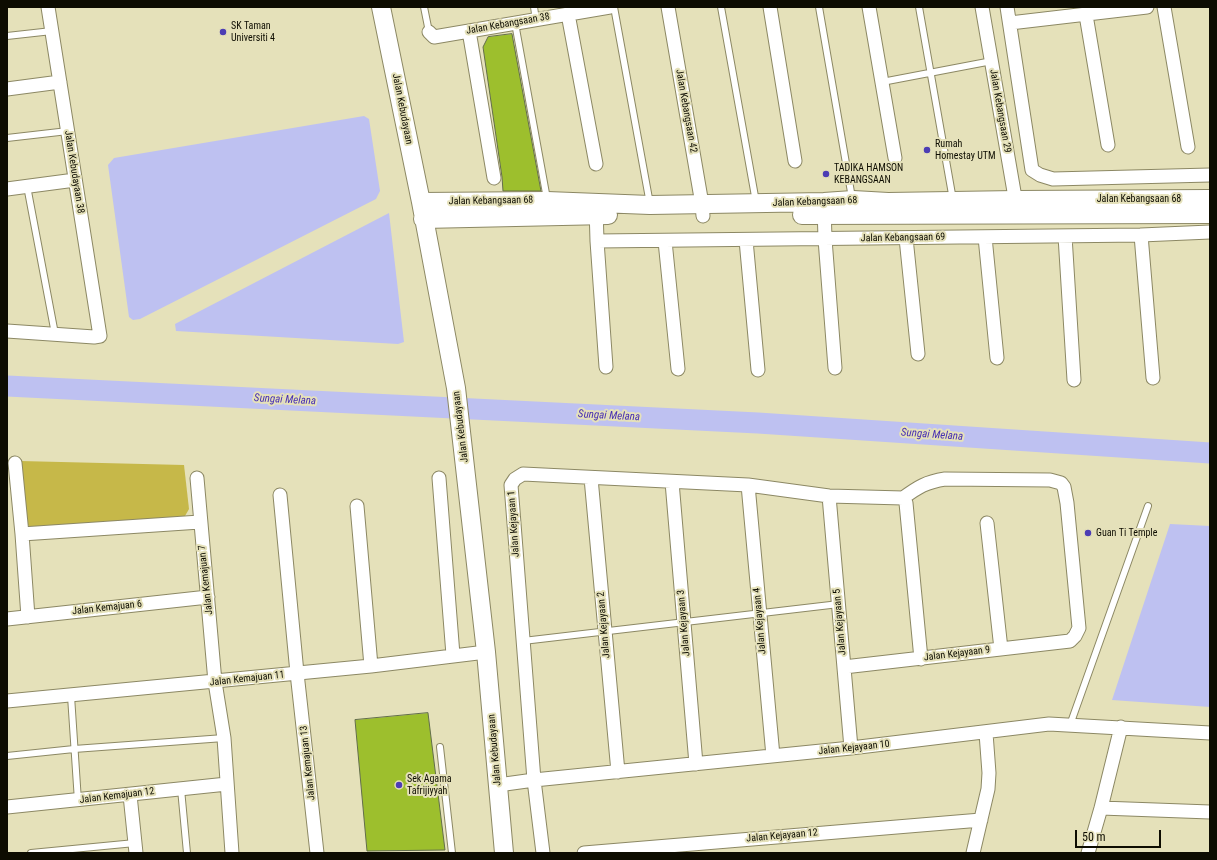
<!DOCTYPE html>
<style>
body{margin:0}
#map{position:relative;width:1217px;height:860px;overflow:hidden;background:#e5e1ba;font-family:"Roboto Condensed",sans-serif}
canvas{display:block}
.frame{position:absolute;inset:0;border:8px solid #0d0c01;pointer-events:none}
.scale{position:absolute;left:1075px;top:830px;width:86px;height:18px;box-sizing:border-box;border:2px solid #0d0c01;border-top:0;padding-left:5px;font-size:12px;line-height:14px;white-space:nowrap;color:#0d0c01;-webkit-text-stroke:3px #e5e1ba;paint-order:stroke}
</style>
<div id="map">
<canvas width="1217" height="860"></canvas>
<div class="frame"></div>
<div class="scale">50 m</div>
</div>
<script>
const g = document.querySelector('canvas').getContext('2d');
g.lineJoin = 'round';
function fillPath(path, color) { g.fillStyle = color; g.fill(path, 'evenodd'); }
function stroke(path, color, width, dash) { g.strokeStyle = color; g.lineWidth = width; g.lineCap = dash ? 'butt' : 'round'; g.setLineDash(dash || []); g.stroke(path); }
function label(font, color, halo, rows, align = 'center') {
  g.font = font + ' "Roboto Condensed",sans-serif'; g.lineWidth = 4; g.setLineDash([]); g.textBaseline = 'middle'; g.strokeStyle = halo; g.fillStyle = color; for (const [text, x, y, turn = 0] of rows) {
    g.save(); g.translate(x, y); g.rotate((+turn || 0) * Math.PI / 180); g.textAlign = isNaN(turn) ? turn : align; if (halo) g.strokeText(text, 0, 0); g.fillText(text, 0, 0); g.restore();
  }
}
fillPath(new Path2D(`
 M20,461L184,465L189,509L185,516L31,528L25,522Z`), '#c6b849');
fillPath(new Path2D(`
 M364,116L369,119L380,191L376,199L140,319L133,320L129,317L108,165L114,158Z
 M389,213L404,342L398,344L176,331L175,324Z
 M1170,524L1210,526V707L1112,700Z`), '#bec1f1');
stroke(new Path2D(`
 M7,386L758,423L1210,453`), '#bec1f1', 21);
const building = new Path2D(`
 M512,34L541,191H503L502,177L483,47L488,37Z
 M428,713L445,850L367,851L355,720Z`);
fillPath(building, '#9dbf2d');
stroke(building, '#626d4b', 1);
const lane = new Path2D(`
 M424,7L429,32
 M534,7L536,20
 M614,7L650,204
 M721,7L756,202
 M819,7L852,198
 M919,7L953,200
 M515,23L547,199
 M7,36L52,31
 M882,82L992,61
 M7,138L68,131
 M27,186L55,334
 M523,641L839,604
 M71,696L78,801
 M1070,725L1148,506
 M440,747L452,853
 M7,756L74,749L224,738
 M181,789L187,853
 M31,853L135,843`);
const street = new Path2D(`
 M668,7L702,204L703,216
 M770,7L795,161
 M869,7L895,158
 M982,7L1017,209
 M1007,7L1032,170L1040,175L1053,179L1210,175
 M1164,7L1188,147
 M568,14L596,164
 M1086,15L1108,145
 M1010,23L1147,7
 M469,31L494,178
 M429,32L434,37L610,7
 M7,89L60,82
 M7,189L75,180
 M824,206L825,239L835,368
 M596,207L597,241L606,367
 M1141,235L1153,378
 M1065,236L1074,380
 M985,237L997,358
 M906,238L918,354
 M746,240L758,370
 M597,241L1141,235L1210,232
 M665,241L678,369
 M7,331L94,337L100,336L48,7
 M15,463L22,534L28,617
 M197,478L215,682L224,738L232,853
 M439,478L453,655
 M591,478L618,772
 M672,482L696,764
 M748,485L773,756
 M280,495L297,673L317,853
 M829,496L851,748
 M903,498L906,503L921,659
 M357,506L371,666
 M987,523L1001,649
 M22,534L200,522
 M7,619L208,597
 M844,667L1070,641L1075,636L1079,628L1067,503L1064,487L1061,483L1050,480L945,479C926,482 918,487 903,498
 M7,701L371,666L486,652
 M498,785L534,780L851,748L1049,724L1210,733
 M130,795L136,853
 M7,807L227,784
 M1101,808L1210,812
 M543,853L534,780L511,485L515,479L523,474L748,485L829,496L903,498
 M584,853L981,820
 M973,853L988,789L989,773L986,733
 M1088,853L1101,808L1121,727`);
const secondary = new Path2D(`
 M381,7L421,202L456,388L486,652L504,853
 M421,202L547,201L650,205L824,202L853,200L888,202L1016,200L1210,199
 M802,215L1210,214
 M423,219L608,215`);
stroke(lane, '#8c8864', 8);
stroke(street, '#8c8864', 15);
stroke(secondary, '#8c8864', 20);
stroke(lane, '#fff', 6);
stroke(street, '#fff', 13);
stroke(secondary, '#fff', 18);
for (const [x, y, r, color] of [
 [223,32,4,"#4c3db4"],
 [927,150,4,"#4c3db4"],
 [826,174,4,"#4c3db4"],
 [1088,533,4,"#4c3db4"],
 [399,785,4,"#4c3db4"]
]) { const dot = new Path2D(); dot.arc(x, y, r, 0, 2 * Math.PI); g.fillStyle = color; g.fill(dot); stroke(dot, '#e5e1ba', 1.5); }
label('10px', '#0d0c01', '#e5e1ba', [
 ["Jalan Kebangsaan 38",508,24,-10],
 ["Jalan Kebudayaan",402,109,79],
 ["Jalan Kebangsaan 42",686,111,80],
 ["Jalan Kebangsaan 29",1000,111,80],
 ["Jalan Kebudayaan 38",74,172,81],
 ["Jalan Kebangsaan 68",1139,199],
 ["Jalan Kebangsaan 68",491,201,-1],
 ["Jalan Kebangsaan 68",815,202,-2],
 ["Jalan Kebangsaan 69",903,238,-1],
 ["Jalan Kebudayaan",461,427,-97],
 ["Jalan Kejayaan 1",514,524,-94],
 ["Jalan Kemajuan 7",206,580,-96],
 ["Jalan Kemajuan 6",107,608,-6],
 ["Jalan Kejayaan 4",760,621,-95],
 ["Jalan Kejayaan 5",840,622,-95],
 ["Jalan Kejayaan 3",684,623,-95],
 ["Jalan Kejayaan 2",604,625,-95],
 ["Jalan Kejayaan 9",957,654,-7],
 ["Jalan Kemajuan 11",247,679,-6],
 ["Jalan Kejayaan 10",854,748,-6],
 ["Jalan Kebudayaan",495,750,-95],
 ["Jalan Kemajuan 13",308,763,-96],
 ["Jalan Kemajuan 12",117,796,-7],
 ["Jalan Kejayaan 12",782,836,-5]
]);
label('10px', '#0d0c01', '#e5e1ba', [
 ["SK Taman",231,26],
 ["Universiti 4",231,38],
 ["Rumah",935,144],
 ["Homestay UTM",935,156],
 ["TADIKA HAMSON",834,168],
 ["KEBANGSAAN",834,180],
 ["Guan Ti Temple",1096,533],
 ["Sek Agama",407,779],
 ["Tafrijiyyah",407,791]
], 'left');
label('italic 11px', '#452cb3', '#e5e1ba', [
 ["Sungai Melana",285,400,3],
 ["Sungai Melana",609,416,3],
 ["Sungai Melana",932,435,4]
]);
</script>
